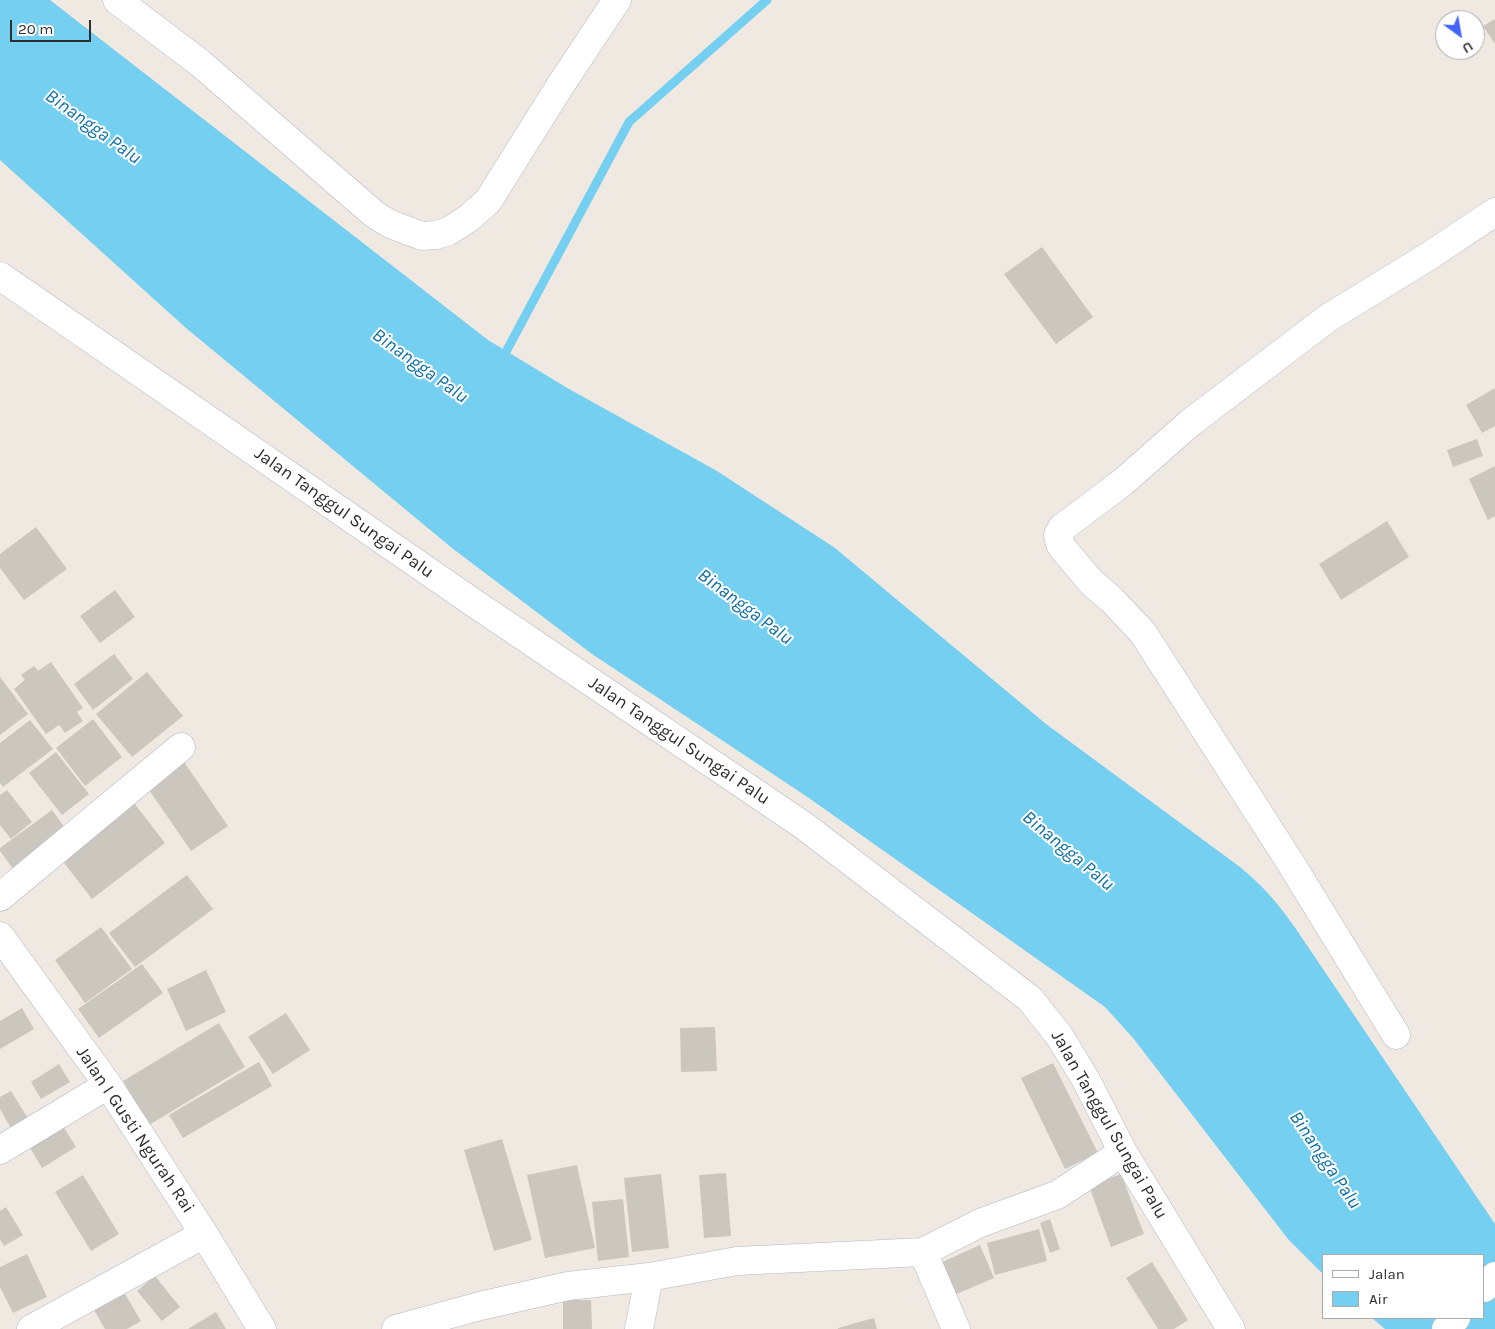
<!DOCTYPE html>
<style>
body{margin:0}
#map{position:relative;width:1495px;height:1329px;overflow:hidden;background:#efe9e1;font-family:Karla,sans-serif}
canvas{display:block}
.legend{position:absolute;left:1322px;top:1254px;width:162px;height:65px;box-sizing:border-box;background:#fff;border:1px solid #ababab;margin:0;padding:6px 9px;list-style:none;font-size:15px;color:#2e2e2e}
.legend li{display:flex;align-items:center;gap:10px;height:25px}
.legend b{width:25px;border:1px solid #ababab}
.north{position:absolute;left:1435px;top:10px;width:50px;height:50px;box-sizing:border-box;background:#fff;border:1px solid #ababab;border-radius:50%;rotate:148deg;font-size:14px;font-weight:700;line-height:20px;text-align:center;color:#2e2e2e}
.north::after{content:'';display:block;margin:auto;width:18px;height:22px;background:#4264fb;clip-path:polygon(50% 0,100% 100%,50% 72%,0 100%)}
.scale{position:absolute;left:10px;top:20px;width:81px;height:22px;box-sizing:border-box;border:2px solid #2e2e2e;border-top:0;padding-left:6px;font-size:15px;line-height:18px;white-space:nowrap;color:#2e2e2e;-webkit-text-stroke:4px #fff;paint-order:stroke}
</style>
<div id="map">
<canvas width="1495" height="1329"></canvas>
<ul class="legend">
<li><b style="height:6px;background:#fff"></b>Jalan</li>
<li><b style="height:14px;background:#75cff0"></b>Air</li>
</ul>
<div class="north">U</div>
<div class="scale">20 m</div>
</div>
<script>
const g = document.querySelector('canvas').getContext('2d');
g.lineJoin = 'round';
function fillPath(path, color) { g.fillStyle = color; g.fill(path, 'evenodd'); }
function stroke(path, color, width, dash) { g.strokeStyle = color; g.lineWidth = width; g.lineCap = dash ? 'butt' : 'round'; g.setLineDash(dash || []); g.stroke(path); }
function label(font, color, halo, rows, align = 'center') {
  g.font = font + ' Karla,sans-serif'; g.lineWidth = 4; g.setLineDash([]); g.textBaseline = 'middle'; g.strokeStyle = halo; g.fillStyle = color; for (const [text, x, y, turn = 0] of rows) {
    g.save(); g.translate(x, y); g.rotate((+turn || 0) * Math.PI / 180); g.textAlign = isNaN(turn) ? turn : align; if (halo) g.strokeText(text, 0, 0); g.fillText(text, 0, 0); g.restore();
  }
}
fillPath(new Path2D(`
 M0,0H50L488,340L569,389L717,471L835,548L1046,724L1240,867C1264,887 1278,903 1296,929L1495,1224V1329H1385L1372,1318H1484V1255H1324V1275L1288,1239L1133,1038L1105,1007L806,796L592,654L452,548L186,328L0,160Z`), '#75cff0');
stroke(new Path2D(`
 M501,361L629,122L767,0`), '#75cff0', 9);
fillPath(new Path2D(`
 M1495,19V44L1483,26Z
 M1042,247L1093,317L1056,344L1004,274Z
 M1495,388V426L1482,433L1466,405Z
 M1477,439L1483,456L1453,467L1447,450Z
 M1495,466V516L1488,520L1469,479Z
 M1387,521L1409,557L1341,600L1319,564Z
 M36,527L67,569L24,600L0,568V554Z
 M115,590L135,617L100,643L80,616Z
 M114,654L133,679L93,710L74,684Z
 M51,662L83,708L77,712L83,721L65,733L59,725L46,734L14,689L25,680L21,675L34,666L38,671Z
 M147,672L183,716L132,757L96,714Z
 M0,677L28,714L0,735Z
 M93,719L122,757L85,786L56,748Z
 M30,720L53,749L3,787L0,783V743Z
 M56,752L89,794L62,815L29,773Z
 M184,762L228,826L191,851L147,787Z
 M7,790L32,822L11,839L0,825V795Z
 M134,803L165,843L92,899L61,859Z
 M52,810L70,835L16,873L0,851V848Z
 M187,875L213,909L135,967L109,933Z
 M101,927L132,969L85,1003L55,960Z
 M142,964L163,993L99,1038L78,1009Z
 M206,970L226,1012L186,1031L167,989Z
 M22,1008L34,1029L0,1049V1021Z
 M286,1013L310,1050L273,1074L248,1037Z
 M219,1023L245,1067L149,1125L123,1081Z
 M715,1027L717,1071L681,1072L680,1028Z
 M259,1062L272,1086L183,1138L169,1115Z
 M1053,1063L1098,1153L1065,1169L1021,1078Z
 M59,1064L70,1082L41,1099L31,1082Z
 M11,1091L29,1120L12,1130L0,1109V1097Z
 M63,1126L76,1147L42,1168L29,1146Z
 M502,1139L532,1240L494,1251L464,1150Z
 M577,1165L595,1248L545,1258L527,1175Z
 M726,1173L731,1236L704,1238L699,1175Z
 M661,1174L669,1248L632,1252L624,1178Z
 M1121,1174L1144,1234L1111,1247L1089,1186Z
 M83,1175L119,1234L91,1251L55,1192Z
 M623,1199L629,1257L598,1261L592,1202Z
 M6,1207L23,1235L4,1246L0,1239V1211Z
 M1050,1219L1060,1249L1050,1253L1040,1223Z
 M1039,1229L1047,1261L995,1275L987,1243Z
 M980,1245L994,1278L952,1296L938,1264Z
 M27,1254L47,1297L13,1313L0,1287V1267Z
 M1152,1262L1188,1320L1174,1329H1158L1126,1278Z
 M155,1276L180,1307L162,1321L137,1291Z
 M124,1292L141,1321L127,1329H105L94,1310Z
 M563,1300H591L592,1329H563Z
 M216,1312L226,1329H188Z
 M874,1318L877,1329H838V1328Z`), '#cbc7bf');
const minor = new Path2D(`
 M117,0L200,63L374,214L390,224L422,236L436,235L449,231L469,218L488,201L560,86L617,0
 M0,276L474,603L803,825L1030,999L1060,1037L1086,1080L1123,1152L1231,1329
 M0,897L181,747
 M0,936L108,1085L204,1234L262,1329
 M1396,1035L1290,862L1143,633L1112,600L1092,583L1065,551L1060,544L1058,535L1062,528L1123,482L1190,423L1328,318L1429,256L1495,212
 M0,1150L108,1085
 M923,1252L956,1329
 M1484,1288L1495,1276
 M31,1329L204,1234
 M396,1329L480,1306L568,1286L649,1277L737,1261L923,1252L980,1223L1057,1195L1123,1152
 M639,1329L649,1277
 M1446,1329L1456,1318`);
stroke(minor, '#b4b7c1', 29);
stroke(minor, '#fff', 28);
label('18px', '#2e2e2e', '#fff', [
 ["Jalan Tanggul Sungai Palu",344,513,35],
 ["Jalan Tanggul Sungai Palu",679,741,34],
 ["Jalan Tanggul Sungai Palu",1109,1125,60],
 ["Jalan I Gusti Ngurah Rai",135,1130,56]
]);
label('italic 19px', '#0d6fa3', '#fff', [
 ["Binangga Palu",93,127,36],
 ["Binangga Palu",420,366,36],
 ["Binangga Palu",745,607,37],
 ["Binangga Palu",1068,851,40],
 ["Binangga Palu",1325,1160,56]
]);
</script>
